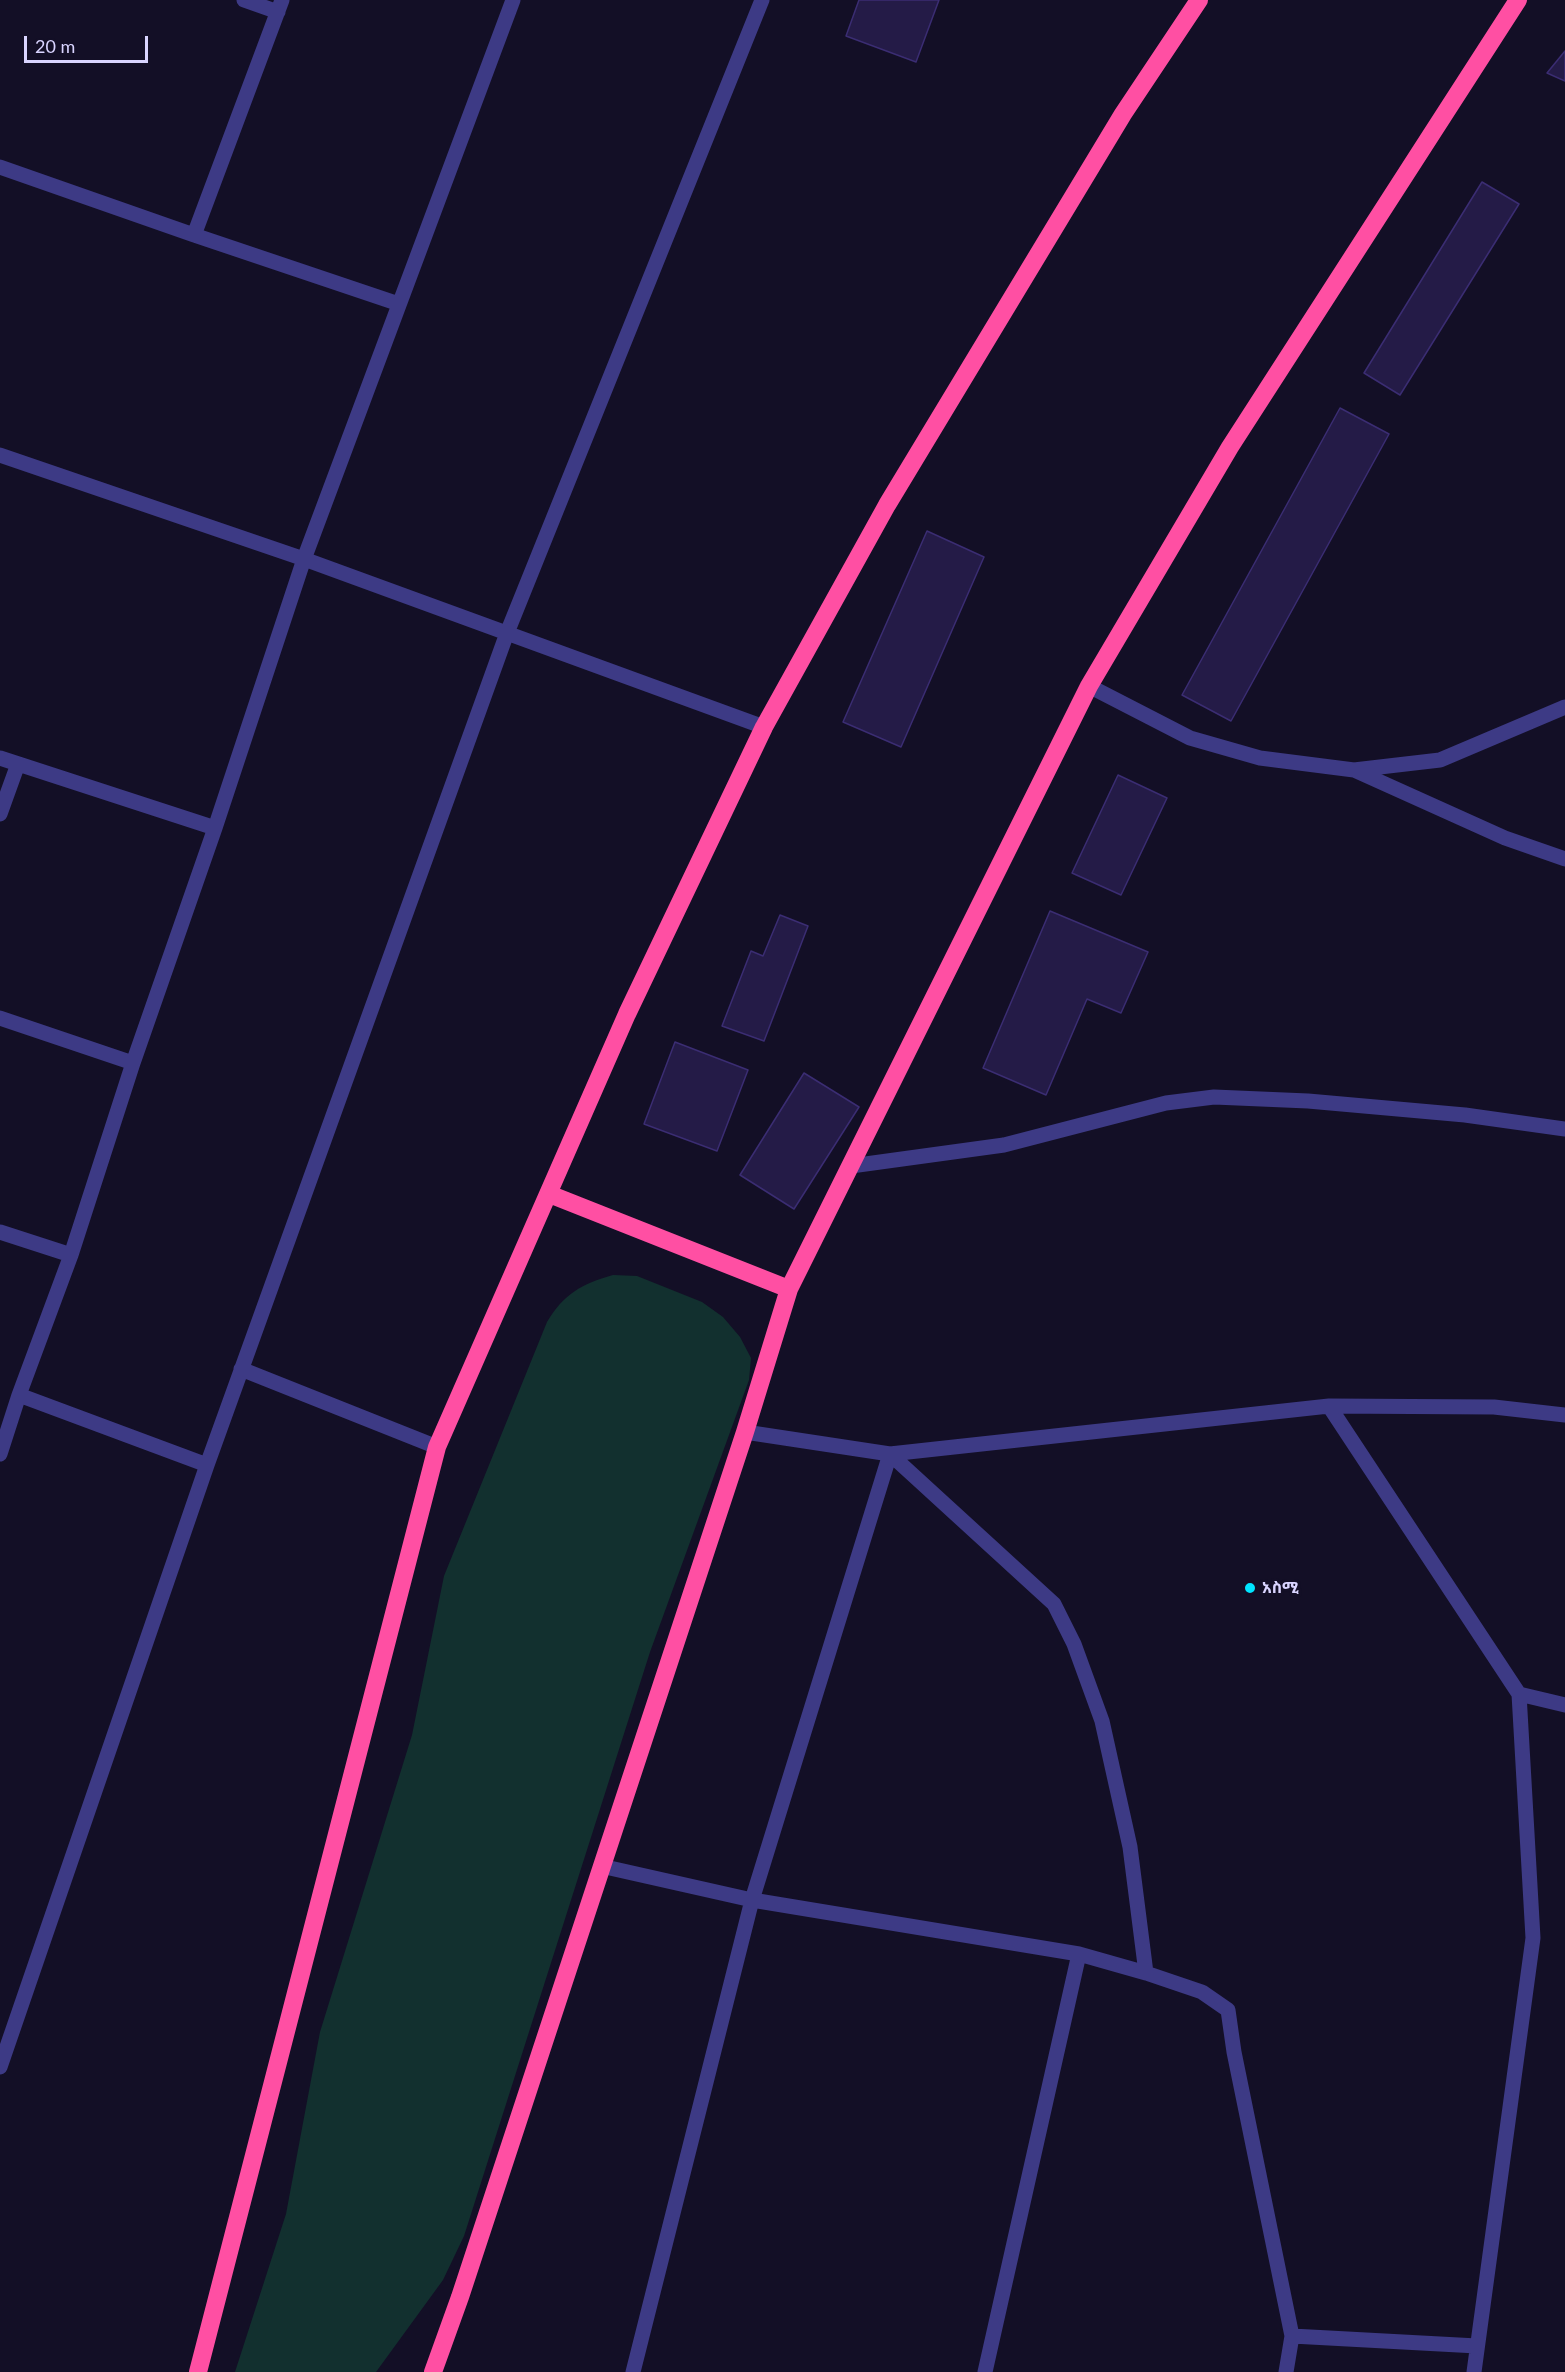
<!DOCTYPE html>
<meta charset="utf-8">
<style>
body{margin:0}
#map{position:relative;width:1565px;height:2372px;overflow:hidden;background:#130f26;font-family:Lato,sans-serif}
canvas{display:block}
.scale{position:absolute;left:24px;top:36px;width:124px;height:27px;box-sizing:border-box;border:3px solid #d9d4ff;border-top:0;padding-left:8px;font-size:18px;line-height:21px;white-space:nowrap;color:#d9d4ff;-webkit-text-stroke:4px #130f26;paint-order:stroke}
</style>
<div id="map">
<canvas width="1565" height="2372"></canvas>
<div class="scale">20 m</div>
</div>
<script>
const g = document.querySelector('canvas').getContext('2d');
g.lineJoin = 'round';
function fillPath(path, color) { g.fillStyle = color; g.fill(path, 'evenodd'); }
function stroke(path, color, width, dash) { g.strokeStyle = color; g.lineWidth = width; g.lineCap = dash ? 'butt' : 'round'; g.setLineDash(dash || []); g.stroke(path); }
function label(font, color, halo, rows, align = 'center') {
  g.font = font + ' Lato,"Noto Sans Ethiopic",sans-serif'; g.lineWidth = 6; g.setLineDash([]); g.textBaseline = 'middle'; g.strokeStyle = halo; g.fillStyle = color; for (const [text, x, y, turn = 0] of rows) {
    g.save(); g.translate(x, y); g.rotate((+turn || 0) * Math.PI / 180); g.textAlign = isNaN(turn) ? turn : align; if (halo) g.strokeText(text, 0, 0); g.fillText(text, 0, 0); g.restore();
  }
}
fillPath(new Path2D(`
 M613,1275L637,1276L702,1302L723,1317L740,1337L751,1358L749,1380L650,1652L464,2236L443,2280L376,2372H235L286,2214L320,2032L412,1735L444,1576L547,1322C564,1294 581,1284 613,1275Z`), '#12302f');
const building = new Path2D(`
 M859,0H939L916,62L846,36Z
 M1565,51V81L1547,73Z
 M1482,182L1519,204L1400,395L1364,373Z
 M1340,408L1389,434L1231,721L1182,695Z
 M927,531L984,557L901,747L843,722Z
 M1118,775L1167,798L1121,895L1072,873Z
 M1050,911L1148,952L1121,1013L1087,999L1046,1095L983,1068Z
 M780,915L808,926L764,1041L722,1026L751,951L763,956Z
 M675,1042L748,1070L717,1151L644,1124Z
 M804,1073L859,1107L794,1209L740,1175Z`);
fillPath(building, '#241b47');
stroke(building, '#3b2d73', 1.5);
stroke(new Path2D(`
 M244,0L278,12
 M0,167L194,235L399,304
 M194,235L282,0
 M0,455L304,559L764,727
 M1089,686L1190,738L1260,758L1354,770L1440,760L1565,707
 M0,758L215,828
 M1354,770L1505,838L1565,859
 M0,814L18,764
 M0,1018L133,1063
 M851,1166L1004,1145L1166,1103L1214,1097L1308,1101L1465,1115L1565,1129
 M0,1232L71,1255
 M241,1369L437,1447
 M19,1395L207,1465
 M1329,1406L1519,1694L1533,1938L1474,2372
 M745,1432L890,1454L1329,1406L1494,1407L1565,1415
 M0,1454L19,1395L71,1255L133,1063L215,828L304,559L513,0
 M1519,1694L1565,1705
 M601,1866L752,1900L1079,1954L1146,1973L1202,1992L1228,2010L1234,2052L1292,2336L1286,2372
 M0,2067L207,1465L507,633L762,0
 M1292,2336L1477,2346
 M633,2372L752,1900L890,1454L1054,1604L1074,1644L1102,1721L1130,1847L1146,1973
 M985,2372L1079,1954`), '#3d3a85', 15);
stroke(new Path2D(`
 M549,1194L789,1289
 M198,2372L437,1447L627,1014L764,727L887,505L1123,114L1199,0
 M433,2372L460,2297L745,1432L789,1289L1089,686L1230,447L1518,0`), '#ff4fa3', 18);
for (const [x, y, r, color] of [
 [1250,1588,6,"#00e5ff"]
]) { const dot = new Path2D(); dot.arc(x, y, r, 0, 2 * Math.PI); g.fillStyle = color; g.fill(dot); stroke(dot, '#130f26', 2); }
label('bold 16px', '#d9d4ff', '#130f26', [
 ["አስሚ",1262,1588]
], 'left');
</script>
